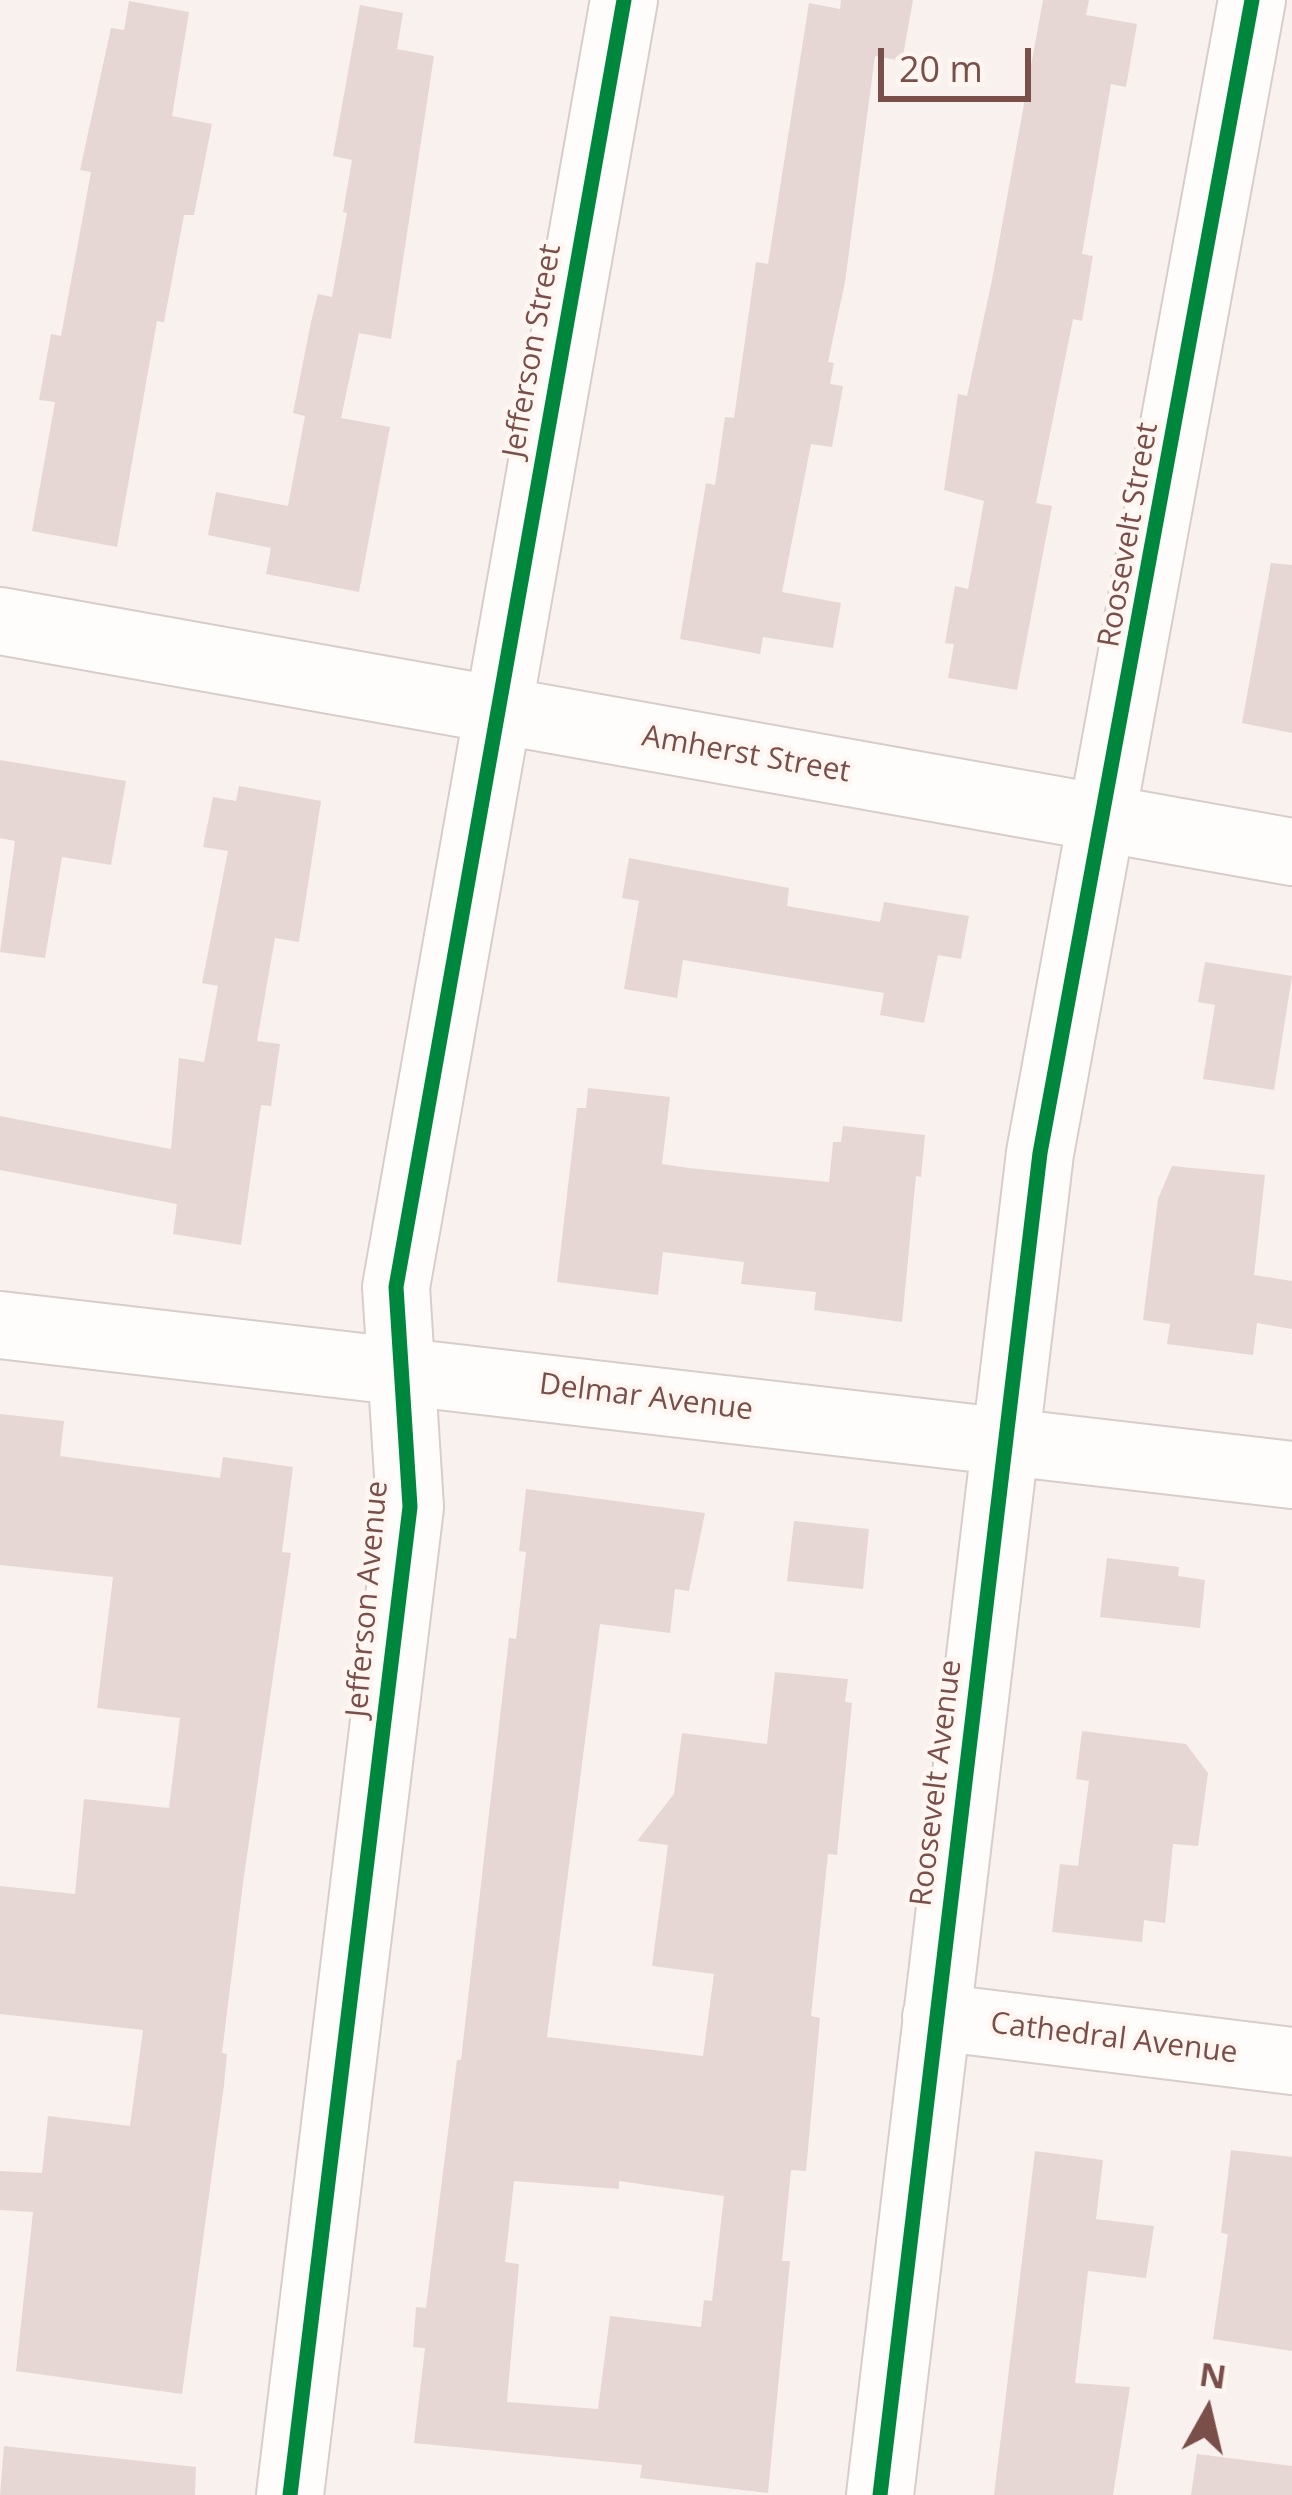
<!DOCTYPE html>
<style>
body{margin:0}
#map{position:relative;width:1292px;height:2495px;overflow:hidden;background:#f9f1ee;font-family:"Open Sans",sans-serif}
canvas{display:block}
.north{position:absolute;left:1148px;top:2351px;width:120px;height:120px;-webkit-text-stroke:9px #fff6f1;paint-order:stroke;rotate:8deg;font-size:33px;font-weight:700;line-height:48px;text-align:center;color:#7a4f4a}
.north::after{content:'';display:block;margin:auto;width:42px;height:54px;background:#7a4f4a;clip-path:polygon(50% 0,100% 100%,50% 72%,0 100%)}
.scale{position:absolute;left:878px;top:48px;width:153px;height:54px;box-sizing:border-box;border:6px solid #7a4f4a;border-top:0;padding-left:15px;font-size:36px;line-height:42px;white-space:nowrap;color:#7a4f4a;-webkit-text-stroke:9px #fff6f1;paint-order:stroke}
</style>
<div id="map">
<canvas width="1292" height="2495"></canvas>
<div class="north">N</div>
<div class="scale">20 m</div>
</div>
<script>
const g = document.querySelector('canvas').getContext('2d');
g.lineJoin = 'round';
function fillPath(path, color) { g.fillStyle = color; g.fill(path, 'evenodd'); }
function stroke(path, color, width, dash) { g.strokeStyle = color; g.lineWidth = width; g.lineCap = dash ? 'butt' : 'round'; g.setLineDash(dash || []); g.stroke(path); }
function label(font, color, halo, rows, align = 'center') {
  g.font = font + ' "Open Sans",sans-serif'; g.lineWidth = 9; g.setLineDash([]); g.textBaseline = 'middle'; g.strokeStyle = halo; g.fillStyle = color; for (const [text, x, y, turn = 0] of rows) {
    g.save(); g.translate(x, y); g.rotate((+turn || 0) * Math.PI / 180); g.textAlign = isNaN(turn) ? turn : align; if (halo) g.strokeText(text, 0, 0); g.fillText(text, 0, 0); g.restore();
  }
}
fillPath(new Path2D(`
 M841,0H913L902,61L875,56L845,282L828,362L834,363L830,384L843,386L832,447L811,444L782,592L841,603L833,648L763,637L760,654L680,639L706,483L715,485L725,417L734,418L756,262L768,264L809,3L840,9Z
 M1043,0H1089L1086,15L1137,24L1126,87L1111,84L1082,254L1093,256L1082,321L1073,319L1036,503L1052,506L1017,690L948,678L954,644L945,643L955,586L968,589L984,501L944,490L958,394L967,396L992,280Z
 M129,1L189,12L172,116L212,124L194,215H184L164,322L157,321L117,547L32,531L55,402L39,400L51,334L61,336L91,172L80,170L111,28L124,30Z
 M360,5L403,13L397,49L434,56L391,339L359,333L341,418L390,427L359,592L266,574L271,548L208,535L216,492L288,506L305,416L293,413L311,322L318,294L332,297L347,213L343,212L352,160L333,156Z
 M1271,563L1292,565V733L1242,723Z
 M0,760L126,781L111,865L62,857L45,958L0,952L15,841L0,838Z
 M239,786L321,801L299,942L275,938L257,1041L280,1044L271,1106L261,1105L241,1245L173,1234L177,1204L0,1170V1116L171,1149L179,1058L204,1062L218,986L202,983L228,851L203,847L213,797L236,801Z
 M629,858L789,888L787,906L880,922L884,902L969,916L961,959L938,955L924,1023L880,1015L884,993L683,960L677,998L624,989L639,901L622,898Z
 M1205,962L1292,976L1274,1090L1203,1079L1215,1005L1198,1002Z
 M588,1088L670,1097L662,1164L688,1168L829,1182L833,1142H841L843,1126L925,1135L921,1177L916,1176L902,1322L814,1310L816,1292L741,1284L744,1262L663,1252L658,1295L557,1282L577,1108H586Z
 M1172,1166L1265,1175L1254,1275L1292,1281V1329L1257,1323L1253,1355L1167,1344L1170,1324L1143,1320L1158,1199Z
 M0,1414L64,1421L60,1456L220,1478L223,1457L293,1467L282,1552L291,1553L243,1883L222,2053L227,2054L224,2085L182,2394L16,2371L33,2212L0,2210V2171L42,2173L48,2116L130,2126L143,2030L0,2014V1886L75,1894L84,1799L169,1808L180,1718L97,1708L113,1577L0,1565Z
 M526,1489L705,1513L689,1591L675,1589L670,1633L600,1624L547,2037L703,2056L714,1974L652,1966L668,1845L637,1841L674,1794L682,1733L767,1744L775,1672L848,1679L845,1702L852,1703L837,1855L828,1854L811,2016L820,2018L806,2171L791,2170L782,2261H790L768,2493L640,2478L642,2465L414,2443L425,2348L413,2347L416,2307L426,2308L457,2060H461L509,1638L516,1639L526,1552L519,1551ZM514,2181L619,2189V2181L724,2196L712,2301L704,2300L701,2327L610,2316L598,2409L507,2402L519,2264L505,2262Z
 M794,1521L869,1529L863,1589L787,1581Z
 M1107,1558L1179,1567L1178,1576L1205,1580L1200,1628L1100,1617Z
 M1082,1731L1186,1744L1208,1773L1198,1846L1173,1844L1165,1923L1144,1920L1142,1942L1052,1932L1060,1864L1078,1866L1089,1781L1076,1779Z
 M1231,2150L1292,2157V2351L1213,2339L1228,2234L1221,2233Z
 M1035,2151L1103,2160L1096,2219L1154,2226L1146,2278L1088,2271L1075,2383L1130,2387L1113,2495H994Z
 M4,2446L196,2467L195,2495H0Z
 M1197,2454L1292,2466V2495H1191Z`), '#e6d7d5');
const minor = new Path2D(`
 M0,621L1292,852
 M0,1325L1292,1475
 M936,2017L1292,2061
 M290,2495L410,1507L396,1287L624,0
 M880,2495L1040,1153L1252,0`);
stroke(minor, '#d8cdca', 70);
stroke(minor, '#fefdfc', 66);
stroke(new Path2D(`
 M290,2495L410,1507L396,1287L624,0
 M880,2495L1040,1153L1252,0`), '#00873e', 15);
label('30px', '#7a4f4a', '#fff6f1', [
 ["Jefferson Street",533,351,-80],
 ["Roosevelt Street",1129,535,-80],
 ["Amherst Street",746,755,10],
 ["Delmar Avenue",646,1398,7],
 ["Jefferson Avenue",368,1599,-85],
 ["Roosevelt Avenue",937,1783,-83],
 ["Cathedral Avenue",1114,2039,7]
]);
</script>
